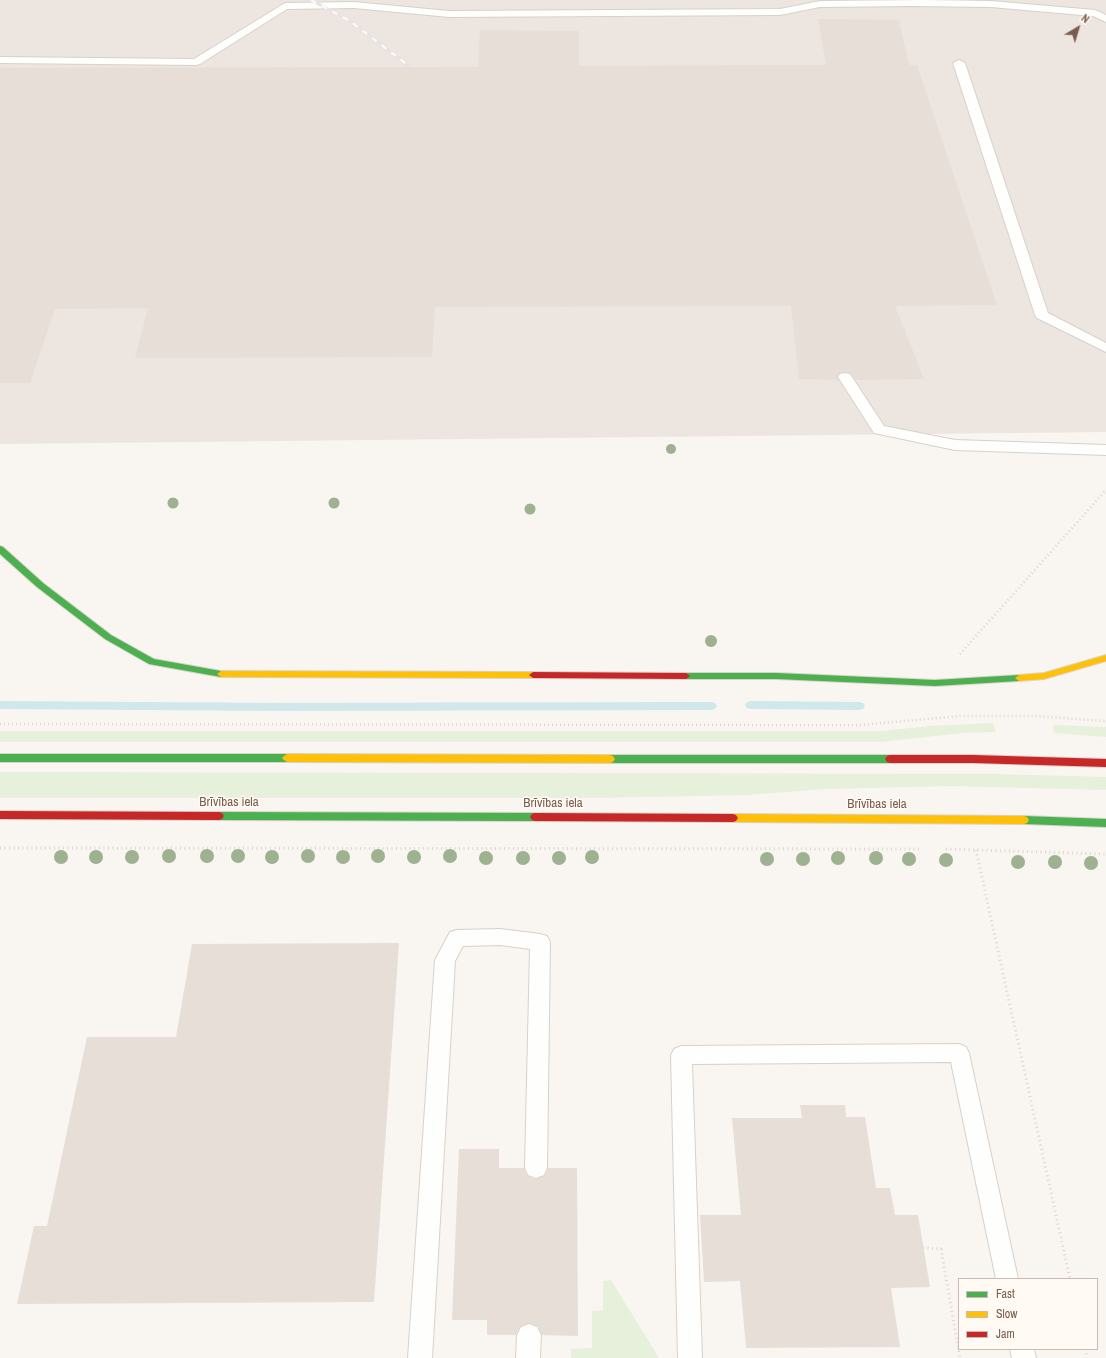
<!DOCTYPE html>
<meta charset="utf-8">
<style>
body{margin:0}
#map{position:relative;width:1106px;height:1358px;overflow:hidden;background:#f9f5f0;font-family:"Archivo Narrow",sans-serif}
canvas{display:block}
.legend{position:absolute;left:958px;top:1278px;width:140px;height:72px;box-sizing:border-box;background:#fffaf3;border:1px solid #cabbb1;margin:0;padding:5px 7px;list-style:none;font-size:12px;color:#7a5c4d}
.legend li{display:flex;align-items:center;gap:8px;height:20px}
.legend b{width:20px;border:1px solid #cabbb1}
.north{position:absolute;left:1058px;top:8px;width:40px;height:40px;-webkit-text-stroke:3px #fffaf3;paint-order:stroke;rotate:38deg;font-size:11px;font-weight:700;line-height:16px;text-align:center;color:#7a5c4d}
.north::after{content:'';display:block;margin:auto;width:14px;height:18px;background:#7a5c4d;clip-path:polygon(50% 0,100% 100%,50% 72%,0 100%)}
</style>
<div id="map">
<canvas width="1106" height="1358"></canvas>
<ul class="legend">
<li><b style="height:5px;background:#4caf50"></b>Fast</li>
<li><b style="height:5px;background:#ffc107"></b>Slow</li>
<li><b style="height:5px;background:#c62828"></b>Jam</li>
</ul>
<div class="north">N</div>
</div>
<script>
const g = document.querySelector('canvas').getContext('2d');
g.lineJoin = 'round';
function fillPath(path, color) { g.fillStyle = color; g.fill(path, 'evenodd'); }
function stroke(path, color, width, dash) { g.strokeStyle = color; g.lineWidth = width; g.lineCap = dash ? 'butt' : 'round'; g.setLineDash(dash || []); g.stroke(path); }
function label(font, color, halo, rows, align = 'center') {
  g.font = font + ' "Archivo Narrow",sans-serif'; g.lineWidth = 3; g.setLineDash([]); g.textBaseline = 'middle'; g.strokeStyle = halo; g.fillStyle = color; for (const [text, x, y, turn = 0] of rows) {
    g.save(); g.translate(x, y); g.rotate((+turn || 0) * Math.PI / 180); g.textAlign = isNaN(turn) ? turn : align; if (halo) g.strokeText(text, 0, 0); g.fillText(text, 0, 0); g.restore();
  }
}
fillPath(new Path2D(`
 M0,0H1106V432L0,444Z`), '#ede5e0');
fillPath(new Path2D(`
 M993,723L996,732L962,733L880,742H0V731H880L931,726Z
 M1053,725L1106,727V737L1054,733Z
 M0,772L995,774L1106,777V790L951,786L826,789L747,795L597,798H0Z
 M611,1280L659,1358H571V1349L592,1348V1311L603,1310V1281Z`), '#e7f0db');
fillPath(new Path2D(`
 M0,701L274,703L711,702L715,703L717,706L715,709L711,710L274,711L0,709Z
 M751,701L859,702L863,703L865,706L863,709L859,710L751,709L747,708L745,705L747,702Z`), '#d0e8ea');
fillPath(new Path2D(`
 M818,19L899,20L909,65H917L997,305L895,306L924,379L856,380L851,373L845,372L839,373L837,376L838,380L799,379L791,306L435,307L432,357L135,358L148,308L55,309L30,383H0V68L478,67L480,30L579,31V66L826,65Z
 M399,943L374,1302L17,1304L34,1226H47L87,1037H176L192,944Z
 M800,1105H845L846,1117H865L876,1188H890L895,1215H918L930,1287L891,1288L900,1347L746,1348L740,1281L704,1282L700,1215H741L732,1118H802Z
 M459,1149H499V1168H524L527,1176L535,1179L545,1176L548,1168H577L578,1336L542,1335L538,1326L530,1323L520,1326L516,1335H487V1320H452Z`), '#e6ded7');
const lane = new Path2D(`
 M924,0L991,1L1095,10L1106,15V22L1093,16L991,7L912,6L820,7L780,15L449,17L354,8L287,9L200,64L196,65L0,63V57L194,59L285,3L354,2L449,11L780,9L820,1Z
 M959,60L965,63L1048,313L1106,343V352L1037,318L1035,315L953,63Z
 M845,373L850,374L884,426L955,440L1106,445V455L955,450L874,433L838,377L840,374Z
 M500,929L540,934L547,936L550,942L547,1168L544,1175L536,1178L528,1175L525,1168L530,949L500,945L463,946L455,961L432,1358H408L435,960L450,932L457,930Z
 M959,1044L966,1047L969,1053L1018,1279H996L951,1062L692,1064L702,1358H678L671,1055L674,1049L681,1046Z
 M529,1324L537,1327L541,1335L540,1358H516L517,1335L521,1327Z
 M1010,1349H1034L1036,1358H1012Z`);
const fast = new Path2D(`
 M0,546L3,547L43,583L111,635L154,659L221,671L225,674L221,677L149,664L105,639L37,587L0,554Z
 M686,673H776L935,680L1019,675L1023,678L1019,681L935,686L776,679H686L682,676Z
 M0,754H287L290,756L292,758L290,760L287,762H0Z
 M610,755H890L893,756L895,759L893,762L890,763H610L607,762L605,759L607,756Z
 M219,812L535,813L538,814L540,817L538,820L535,821L219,820L216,819L214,816L216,813Z
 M1024,816L1106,819V827L1024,824L1021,823L1019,820L1021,817Z`);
const slow = new Path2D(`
 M1106,655V661L1044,679L1019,681L1015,678L1019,675L1044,673Z
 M221,671L533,672L537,675L533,678L221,677L217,674Z
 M287,754L610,755L613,756L615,759L613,762L610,763L287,762L284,760L282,758L284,756Z
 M733,814L1024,816L1027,817L1029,820L1027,823L1024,824L733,822L730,821L728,818L730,815Z`);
const jam = new Path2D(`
 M533,672L686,673L690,676L686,679L533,678L529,675Z
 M890,755H973L1106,759V767L973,763H890L887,762L885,759L887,756Z
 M0,811L219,812L222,813L224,816L222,819L219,820L0,819Z
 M535,813L733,814L736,815L738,818L736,821L733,822L535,821L532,820L530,817L532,814Z`);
stroke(lane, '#d7d1cb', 2);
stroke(fast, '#d9d2cb', 2);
stroke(slow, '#d9d2cb', 2);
stroke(jam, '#d9d2cb', 2);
stroke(new Path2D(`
 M960,654L1106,490
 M0,724L859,725L961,716H1035L1106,721`), '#dcd5d0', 2.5, [1, 3]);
stroke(new Path2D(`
 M0,848L921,849
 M946,849L1106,854
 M976,850L1070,1279
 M923,1248L941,1249L960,1358
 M1085,1349L1087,1358`), '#dcd5d0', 3, [1, 3.5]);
fillPath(lane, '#fefefd');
fillPath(fast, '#4caf50');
fillPath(slow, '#ffc107');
fillPath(jam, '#c62828');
const rail = new Path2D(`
 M311,0L350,21L409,66`);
stroke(rail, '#e6e3e7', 3);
stroke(rail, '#fffaf3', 2, [6]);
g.fillStyle = '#9eb190';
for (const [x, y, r] of [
 [671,449,5],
 [173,503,5.5],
 [334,503,5.5],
 [530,509,5.5],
 [711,641,6],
 [169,856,7],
 [207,856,7],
 [238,856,7],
 [308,856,7],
 [378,856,7],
 [450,856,7],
 [61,857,7],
 [96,857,7],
 [132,857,7],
 [272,857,7],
 [343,857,7],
 [414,857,7],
 [592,857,7],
 [486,858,7],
 [523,858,7],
 [559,858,7],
 [838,858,7],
 [876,858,7],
 [767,859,7],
 [803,859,7],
 [909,859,7],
 [946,860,7],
 [1018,862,7],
 [1055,862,7],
 [1091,863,7]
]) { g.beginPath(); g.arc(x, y, r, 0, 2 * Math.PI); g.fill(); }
label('13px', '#7a5c4d', '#fffaf3', [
 ["Brīvības iela",229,803],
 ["Brīvības iela",553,804],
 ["Brīvības iela",877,805]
]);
</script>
